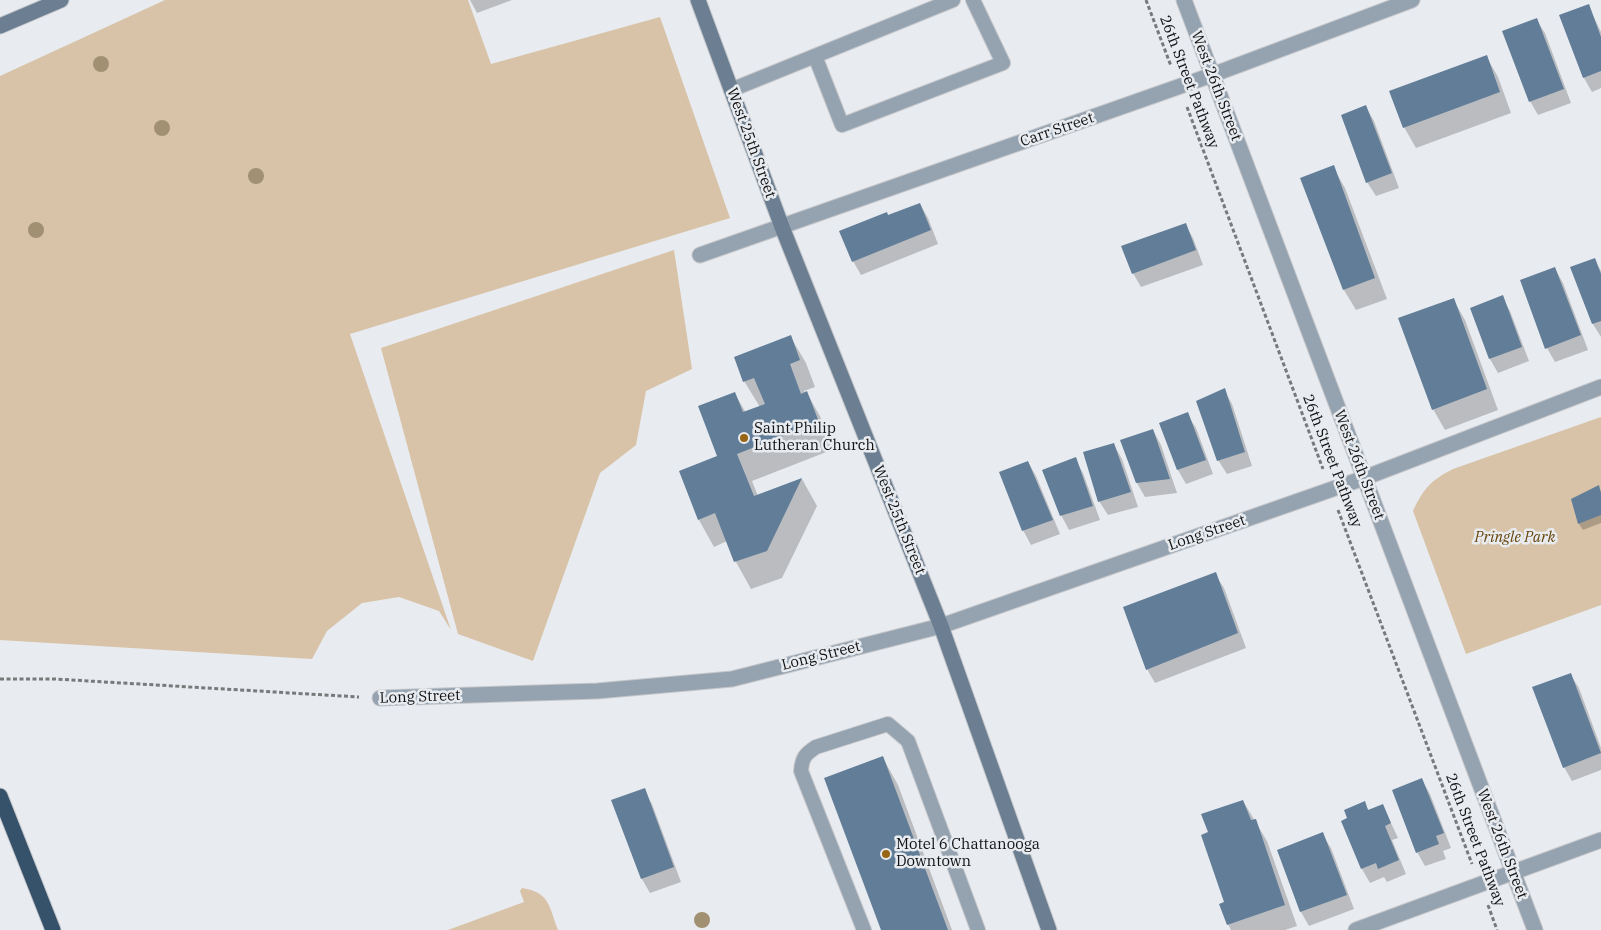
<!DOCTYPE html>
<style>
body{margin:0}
canvas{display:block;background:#e8ebef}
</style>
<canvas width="1601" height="930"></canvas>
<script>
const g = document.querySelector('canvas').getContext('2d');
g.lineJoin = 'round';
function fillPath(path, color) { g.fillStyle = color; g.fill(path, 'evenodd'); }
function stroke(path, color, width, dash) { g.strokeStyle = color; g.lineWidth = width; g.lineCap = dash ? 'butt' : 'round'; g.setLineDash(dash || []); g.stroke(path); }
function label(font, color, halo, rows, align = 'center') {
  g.font = font + ' "IBM Plex Serif",serif'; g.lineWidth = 5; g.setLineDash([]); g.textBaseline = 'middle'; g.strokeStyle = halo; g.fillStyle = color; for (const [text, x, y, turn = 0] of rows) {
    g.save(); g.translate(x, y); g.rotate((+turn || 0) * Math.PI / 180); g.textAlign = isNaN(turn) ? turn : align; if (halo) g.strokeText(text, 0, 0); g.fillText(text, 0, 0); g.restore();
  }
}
fillPath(new Path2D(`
 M165,0H468L491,64L660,17L730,218L350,334L451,630L439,611L399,597L362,603L327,631L312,659L0,640V76Z
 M674,250L692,369L646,391L636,445L600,473L533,661L458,634L381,348Z
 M1601,417V605L1466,654L1413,511C1424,488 1430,481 1453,469Z
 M522,888C550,892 549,907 558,930H448L524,902L520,891Z`), '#d8c3a8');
fillPath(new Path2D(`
 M470,0H512L477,13Z
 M1588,5L1601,32V88L1592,92L1584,78Z
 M1536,19L1545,33L1571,103L1538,115L1530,101Z
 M1486,56L1498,77L1511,113L1416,148L1404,127Z
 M1366,107L1374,121L1399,188L1376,196L1367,182Z
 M1333,167L1345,188L1387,299L1356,310L1344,290Z
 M920,204L928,218L938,244L861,275L853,261L888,217Z
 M1185,224L1193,238L1203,265L1141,287L1133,273Z
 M1594,259L1601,271V337L1593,324L1572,268Z
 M1555,269L1563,283L1588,350L1555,362L1547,348Z
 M1502,297L1510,311L1529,361L1498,373L1490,359L1472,308Z
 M1453,299L1465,320L1498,410L1445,430L1433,409Z
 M790,336L806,363L815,387L804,391L805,393H807L822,420L834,449L752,481L758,496L802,479L817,506L782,578L751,589L736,562L727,541L714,547L699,520L719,456L735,394L746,413L760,407L744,381Z
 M1224,390L1232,404L1252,466L1227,474L1218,460Z
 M1187,414L1196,428L1213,474L1186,484L1178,470L1161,424Z
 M1153,430L1161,445L1177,493L1145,497L1137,483Z
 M1114,445L1122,459L1138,507L1108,515L1099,501Z
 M1075,459L1083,473L1100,520L1069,530L1061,515Z
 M1028,462L1036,476L1060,534L1031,545L1023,530Z
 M1598,487L1601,492V523L1583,530L1579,524L1573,500Z
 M1215,574L1224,588L1246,648L1155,683L1147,669Z
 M1570,674L1579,688L1601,748V770L1572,781L1564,767Z
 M883,758L898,785L952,930H882Z
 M1422,780L1430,794L1451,848L1443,851L1446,859L1425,866L1417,852Z
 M644,790L652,804L681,882L650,893L642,879Z
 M1243,801L1267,841L1297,926L1285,930H1231L1228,924L1226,903L1209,833Z
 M1364,803L1369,811L1383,806L1398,838L1392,840L1406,874L1387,882L1384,877L1370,883L1362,869L1342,822L1349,819Z
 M1322,834L1331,848L1354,909L1309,926L1301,912Z`), '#0003');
fillPath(new Path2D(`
 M1589,4L1601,37V71L1583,78L1559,15Z
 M1537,18L1564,89L1529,102L1502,31Z
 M1487,55L1500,92L1403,128L1389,91Z
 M1366,105L1392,173L1366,183L1341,115Z
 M1334,165L1375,278L1343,290L1300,178Z
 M920,203L931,230L852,262L839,231L887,212L888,215Z
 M1186,223L1196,250L1132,274L1121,246Z
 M1595,258L1601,274V321L1592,324L1570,267Z
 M1555,267L1581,335L1545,349L1520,280Z
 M1503,295L1522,347L1489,359L1470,308Z
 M1454,298L1487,389L1432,410L1398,318Z
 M791,335L800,360L790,364L801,394L807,391L819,422L737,454L754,496L802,478L767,551L734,562L715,513L698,520L679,471L717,456L698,406L735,392L743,412L765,404L754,378L743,382L734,357Z
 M1225,388L1245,452L1217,461L1196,401Z
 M1188,412L1206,460L1177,470L1159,423Z
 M1153,429L1170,479L1136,483L1120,440Z
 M1114,443L1131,492L1098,502L1083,452Z
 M1076,457L1093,506L1060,516L1042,470Z
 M1028,461L1053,520L1022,531L999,472Z
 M1599,485L1601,493V515L1578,524L1571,499Z
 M1216,572L1238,633L1146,670L1123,607Z
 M1571,673L1601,753L1563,768L1532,687Z
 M883,756L948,930H881L824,778Z
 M1422,778L1444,833L1436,836L1439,844L1416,853L1392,790Z
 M645,788L674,867L641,879L611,800Z
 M1243,800L1251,820L1256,819L1285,905L1227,925L1219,904L1224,902L1201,835L1208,832L1201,814Z
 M1365,801L1368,810L1383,804L1391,823L1385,826L1399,860L1378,869L1376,863L1361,869L1341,821L1347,818L1344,810Z
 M1323,832L1347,895L1300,912L1277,850Z`), '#617d98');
const lane = new Path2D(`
 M815,56L842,125L1003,63L973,0
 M731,90L953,0
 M864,930L801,771C802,758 805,754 816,747L888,724L908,741L978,930`);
const street = new Path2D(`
 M1184,0L1535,930
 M700,255L1212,75L1412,0
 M380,698L597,691L732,679L941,626L1364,478L1601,387
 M1356,930L1601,840`);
const secondary = new Path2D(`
 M698,0L782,227L941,626L1049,930
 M0,26L61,0`);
const highway = new Path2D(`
 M0,796L53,930`);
stroke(lane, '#c6c8cc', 16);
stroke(street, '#c6c8cc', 17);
stroke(secondary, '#c6c8cc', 17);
stroke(highway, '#c6c8cc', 17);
stroke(new Path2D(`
 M1146,0L1171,66
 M1187,107L1323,469
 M1338,510L1472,864
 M0,679H55L359,697
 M1488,905L1497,930`), '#77797b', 3, [4, 2.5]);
stroke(lane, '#95a2af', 14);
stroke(street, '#95a2af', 15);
stroke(secondary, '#6c7f92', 15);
stroke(highway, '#36516a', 15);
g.fillStyle = '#a29072';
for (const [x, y] of [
 [101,64],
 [162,128],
 [256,176],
 [36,230],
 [702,920]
]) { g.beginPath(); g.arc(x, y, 8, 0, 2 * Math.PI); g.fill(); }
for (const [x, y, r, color] of [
 [744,438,5,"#966516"],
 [886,854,5,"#966516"]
]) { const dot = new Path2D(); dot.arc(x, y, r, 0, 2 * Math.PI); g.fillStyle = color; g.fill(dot); stroke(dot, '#e8ebef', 2); }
label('15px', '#111213', '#e8ebef', [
 ["26th Street Pathway",1189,82,69],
 ["West 26th Street",1216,86,69],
 ["Carr Street",1057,130,-19],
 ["West 25th Street",751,143,70],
 ["26th Street Pathway",1332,461,69],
 ["West 26th Street",1359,465,69],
 ["West 25th Street",899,520,68],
 ["Long Street",1207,533,-19],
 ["Long Street",821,656,-14],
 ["Long Street",420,697,-2],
 ["26th Street Pathway",1475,840,69],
 ["West 26th Street",1502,844,69]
]);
label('15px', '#111213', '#e8ebef', [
 ["Saint Philip",754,429],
 ["Lutheran Church",754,446],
 ["Motel 6 Chattanooga",896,845],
 ["Downtown",896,862]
], 'left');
label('italic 15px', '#68450b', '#e8ebef', [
 ["Pringle Park",1515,538]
]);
</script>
